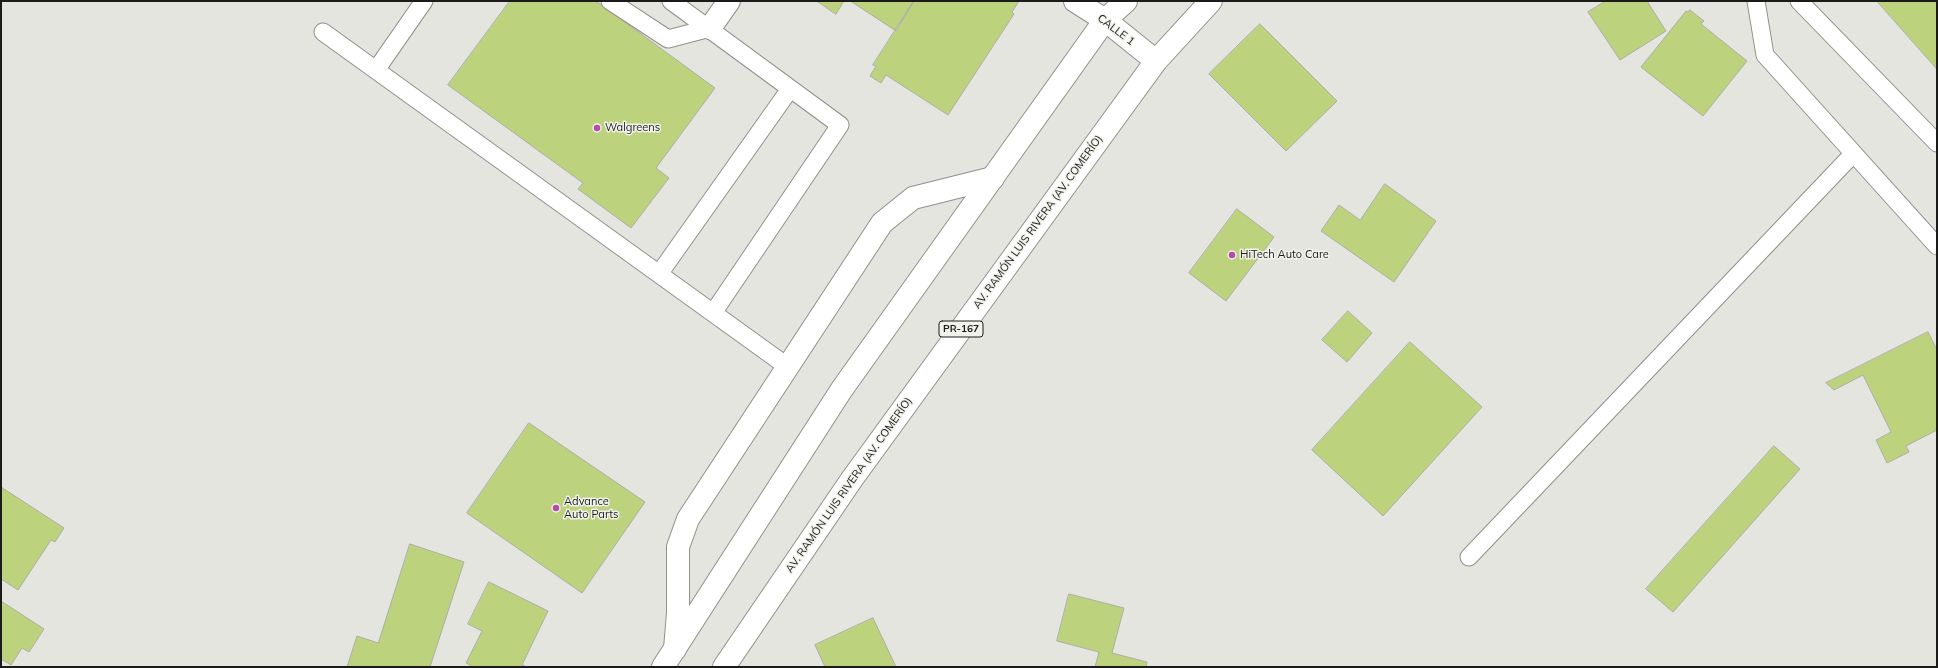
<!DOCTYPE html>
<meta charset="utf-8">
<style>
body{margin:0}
#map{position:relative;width:1938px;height:668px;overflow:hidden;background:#e3e5de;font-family:Mulish,sans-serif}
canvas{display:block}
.frame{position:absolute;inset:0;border:2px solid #1b1c1a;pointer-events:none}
</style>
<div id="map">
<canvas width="1938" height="668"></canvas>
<div class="frame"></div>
</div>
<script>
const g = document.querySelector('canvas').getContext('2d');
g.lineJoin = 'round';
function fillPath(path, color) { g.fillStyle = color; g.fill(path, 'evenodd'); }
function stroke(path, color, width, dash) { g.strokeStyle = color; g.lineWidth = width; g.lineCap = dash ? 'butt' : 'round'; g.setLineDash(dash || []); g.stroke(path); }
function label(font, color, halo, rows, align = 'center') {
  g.font = font + ' Mulish,sans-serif'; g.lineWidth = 3; g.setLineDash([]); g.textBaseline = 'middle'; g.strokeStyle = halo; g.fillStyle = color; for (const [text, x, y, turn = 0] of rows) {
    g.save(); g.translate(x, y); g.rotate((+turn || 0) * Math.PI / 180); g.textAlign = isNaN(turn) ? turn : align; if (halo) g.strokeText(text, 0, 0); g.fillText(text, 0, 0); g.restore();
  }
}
const building = new Path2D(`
 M510,1H596L715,88L656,168L669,178L631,228L578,189L583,183L448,85Z
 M817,1H844L836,14Z
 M853,1H914L896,31L852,2Z
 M914,1H1019L1012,12L1014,14L948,115L886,75L881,83L870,76L876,66L873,65Z
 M1606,1H1647L1666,31L1620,60L1588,12Z
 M1877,1H1937V69Z
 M1690,10L1704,21L1701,24L1747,61L1703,116L1641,67L1686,11L1688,12Z
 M1260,24L1337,101L1286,151L1209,74Z
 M1385,184L1436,221L1394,282L1321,231L1339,205L1360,220Z
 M1237,209L1274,237L1226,301L1189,273Z
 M1348,311L1372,333L1347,362L1322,340Z
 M1928,332L1937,350V430L1906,446L1909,452L1887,463L1876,440L1891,432L1863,375L1834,390L1826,383Z
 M1410,342L1482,407L1383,516L1312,450Z
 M529,423L645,502L582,593L467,513Z
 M1774,446L1800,469L1673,612L1646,589Z
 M1,487L64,528L55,542L51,540L18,590L1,579Z
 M410,544L464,562L430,667H347L357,636L378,643Z
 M489,582L548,611L522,665L527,667H474L466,663L482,631L468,624Z
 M1069,594L1124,608L1112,653L1147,662L1146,667H1095L1099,652L1057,641Z
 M1,601L44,629L29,652L22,648L11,665L1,659Z
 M873,618L896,667H825L815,645Z`);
fillPath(building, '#bdd27c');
stroke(building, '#acaea7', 1);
const service = new Path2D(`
 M610,1L668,39L710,28
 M671,1L840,125L713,313
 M1756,1L1765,55L1937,246
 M1799,1L1937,143
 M323,32L788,367
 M376,70L424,1
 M659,274L790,89
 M1469,557L1853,154`);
const minor = new Path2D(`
 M1075,1L1105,20L1156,61
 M710,28L729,1
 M675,649L678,613V547L688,519L882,223L913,198L993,178`);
const primary = new Path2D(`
 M663,667L842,389L1105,20L1126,1
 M724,667L852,479L1156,61L1211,1`);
stroke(service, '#8f918a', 19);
stroke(minor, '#8f918a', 24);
stroke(primary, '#8f918a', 24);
stroke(service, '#fff', 17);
stroke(minor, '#fff', 22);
stroke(primary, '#fff', 22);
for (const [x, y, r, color] of [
 [597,128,4,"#b44bad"],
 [1232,255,4,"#b44bad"],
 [556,508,4,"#b44bad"]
]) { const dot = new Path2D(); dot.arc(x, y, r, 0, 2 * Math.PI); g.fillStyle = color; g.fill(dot); stroke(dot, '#f0f2eb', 1.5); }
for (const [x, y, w] of [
 [961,329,44]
]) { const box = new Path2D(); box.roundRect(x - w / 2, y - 8, w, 16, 3); g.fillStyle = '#f0f2eb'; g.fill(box); stroke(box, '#1b1c1a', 1); }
label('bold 10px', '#1b1c1a', null, [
 ["PR-167",961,329]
]);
label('11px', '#1b1c1a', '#f0f2eb', [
 ["CALLE 1",1116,30,37],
 ["AV. RAMÓN LUIS RIVERA (AV. COMERÍO)",1038,222,-54],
 ["AV. RAMÓN LUIS RIVERA (AV. COMERÍO)",849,485,-55]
]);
label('11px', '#1b1c1a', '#f0f2eb', [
 ["Walgreens",605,128],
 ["HiTech Auto Care",1240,255],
 ["Advance",564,502],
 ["Auto Parts",564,515]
], 'left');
</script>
